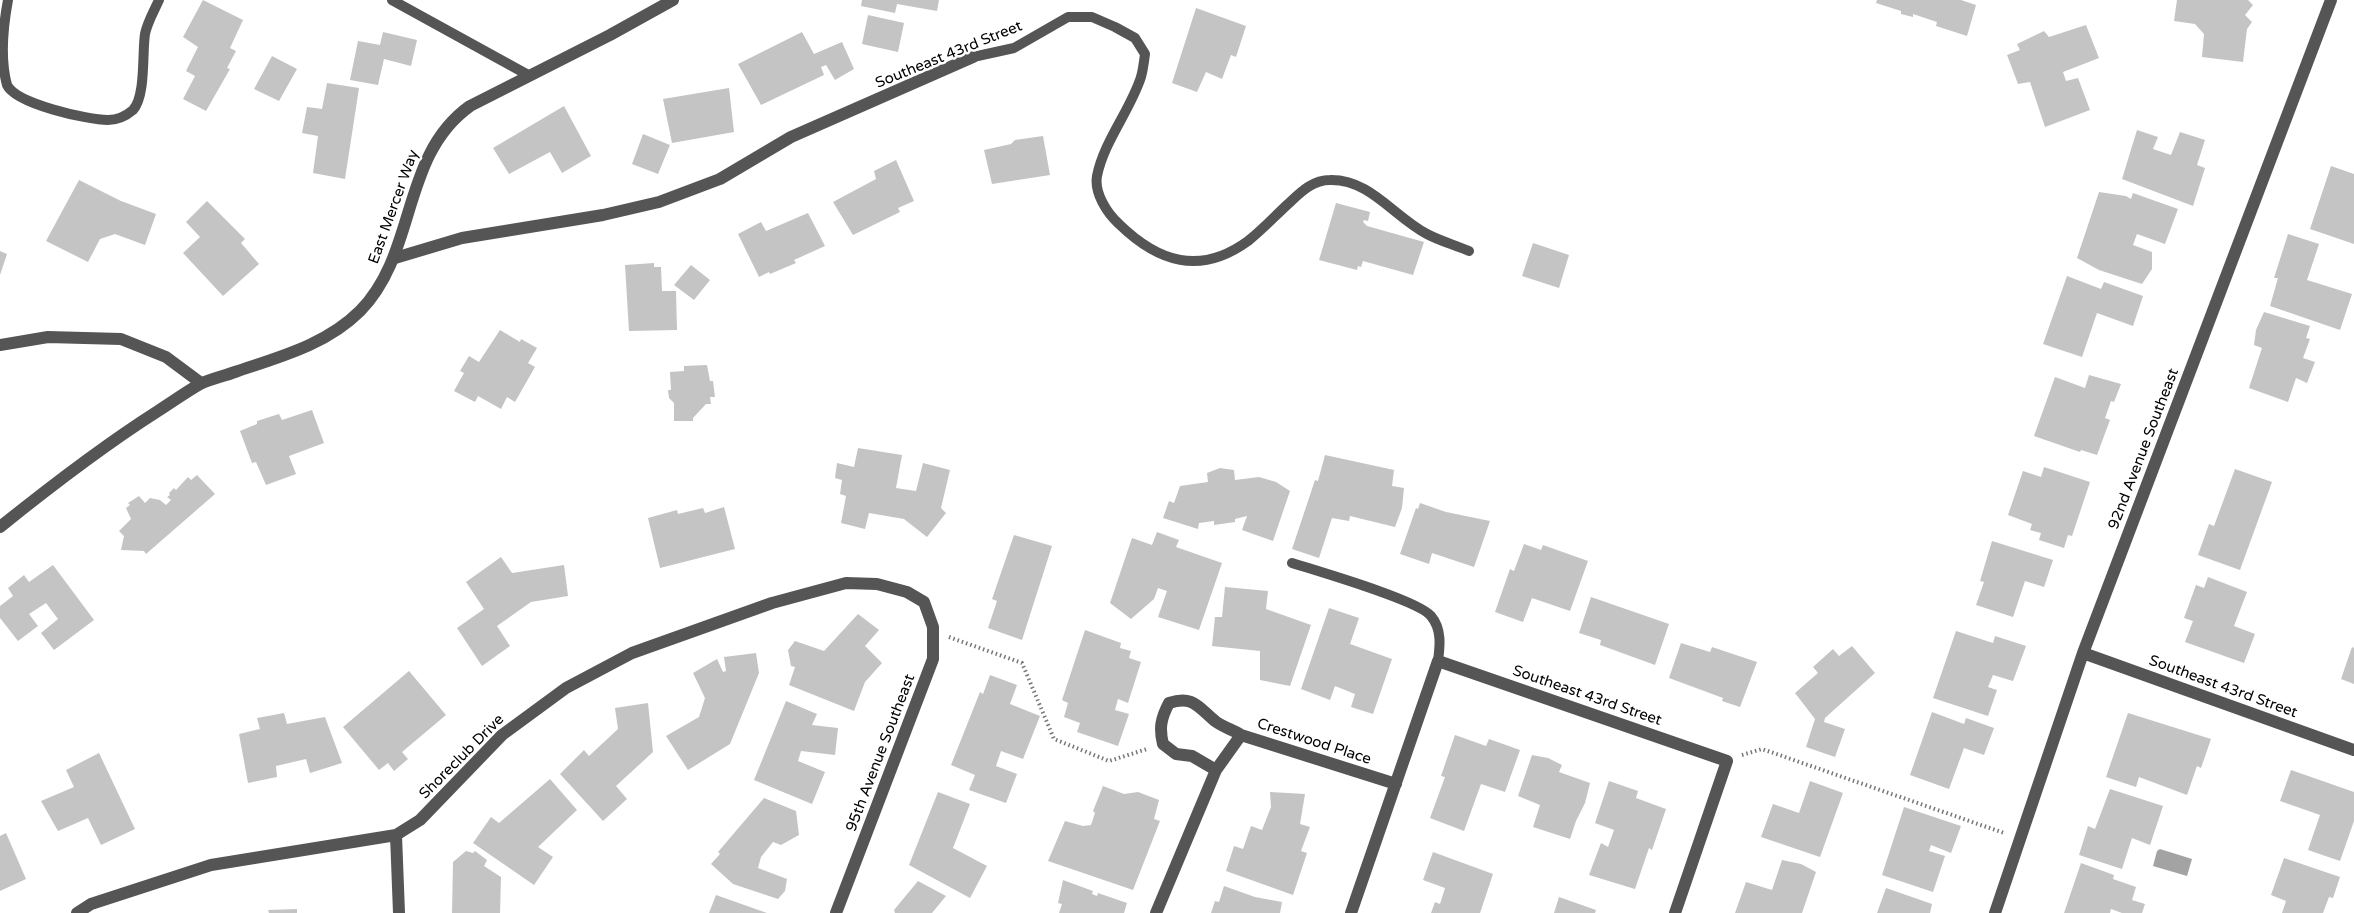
<!DOCTYPE html>
<style>
body{margin:0}
canvas{display:block;background:#fff}
</style>
<canvas width="2354" height="913"></canvas>
<script>
const g = document.querySelector('canvas').getContext('2d');
g.lineJoin = 'round';
function fillPath(path, color) { g.fillStyle = color; g.fill(path, 'evenodd'); }
function stroke(path, color, width, dash) { g.strokeStyle = color; g.lineWidth = width; g.lineCap = dash ? 'butt' : 'round'; g.setLineDash(dash || []); g.stroke(path); }
function label(font, color, halo, rows, align = 'center') {
  g.font = font + ' "Varela Round",sans-serif'; g.lineWidth = 5; g.setLineDash([]); g.textBaseline = 'middle'; g.strokeStyle = halo; g.fillStyle = color; for (const [text, x, y, turn = 0] of rows) {
    g.save(); g.translate(x, y); g.rotate((+turn || 0) * Math.PI / 180); g.textAlign = isNaN(turn) ? turn : align; if (halo) g.strokeText(text, 0, 0); g.fillText(text, 0, 0); g.restore();
  }
}
fillPath(new Path2D(`
 M2160,849L2192,859L2187,876L2153,866L2157,851Z`), '#a3a3a3');
fillPath(new Path2D(`
 M203,0L243,20L230,48L236,51L227,68L230,69L206,111L183,99L195,76L186,71L198,47L183,37Z
 M862,0H939L937,11L897,4L895,13L861,6Z
 M1877,0H1961L1976,5L1967,36L1936,26L1937,22L1913,14V17L1901,14V11L1876,3Z
 M2177,0H2248L2253,5L2245,15L2252,22L2247,29L2243,62L2202,57L2204,34L2195,24L2174,21Z
 M1196,8L1246,26L1236,57L1231,55L1222,79L1206,72L1197,92L1172,83Z
 M868,15L904,23L898,52L862,44Z
 M2086,25L2099,58L2063,72L2066,81L2078,78L2090,110L2045,127L2030,82L2018,84L2007,55L2020,50L2017,44L2044,31L2049,37Z
 M383,32L417,40L411,66L384,59L378,85L350,80L358,41L380,45Z
 M802,32L814,54L842,42L854,69L835,80L826,65L821,67L824,75L761,105L738,64Z
 M272,56L297,69L279,101L254,89Z
 M327,83L359,88L345,179L313,173L318,136L302,133L307,107L322,109Z
 M729,88L734,132L672,143L663,99Z
 M564,106L591,156L562,173L550,152L509,174L493,148Z
 M2137,130L2158,137L2153,149L2171,155L2180,132L2205,140L2197,165L2205,168L2193,206L2122,179Z
 M643,134L670,145L658,174L632,164Z
 M1043,136L1050,175L992,184L984,150L1011,144L1015,140Z
 M896,160L914,201L898,208L900,212L853,235L833,202L876,179L874,171Z
 M2331,166L2354,174V244L2310,229Z
 M79,180L121,201L156,214L145,245L115,234L100,239L88,262L46,241Z
 M2099,192L2126,196L2131,199L2133,193L2178,209L2165,244L2137,234L2133,245L2152,252V269L2142,284L2099,270L2077,258Z
 M207,201L245,239L241,243L259,264L223,296L183,253L200,237L186,222Z
 M1336,203L1370,212L1368,221L1364,220L1363,222L1367,226L1424,242L1413,275L1363,261L1361,267L1358,266L1357,270L1319,260Z
 M808,213L825,246L794,260L796,263L770,274L769,272L759,277L738,234L761,222L766,231Z
 M2288,234L2319,244L2307,280L2352,294L2340,330L2270,306L2278,278H2274Z
 M1533,243L1569,255L1559,288L1522,276Z
 M0,251L7,254L0,275Z
 M654,263V267H661L662,291H676L677,330L629,331L625,265Z
 M691,265L710,280L694,300L674,285Z
 M2067,276L2101,289L2104,282L2143,296L2133,326L2097,313L2082,357L2043,344Z
 M2264,312L2310,326L2306,338L2310,339L2303,358L2315,362L2307,383L2296,378L2288,402L2249,388L2262,348L2254,345L2256,330Z
 M500,330L520,342L521,339L537,348L528,363L535,367L515,402L507,397L501,409L478,396L475,402L454,391L464,373L460,371L469,356L479,362Z
 M707,365L710,381H713L715,397H710L711,404H706L693,418V421H674V403L669,398L668,390H671L670,372L684,371V366Z
 M2089,375L2121,384L2114,402L2111,401L2105,418L2110,420L2097,455L2081,450L2080,452L2034,436L2055,377L2085,388Z
 M312,410L324,443L289,456L296,474L266,485L256,462L252,463L240,431L257,424V421L279,414L282,420Z
 M858,448L902,455L896,488L916,491L923,463L950,470L941,508L946,513L927,537L904,519L869,513L865,529L841,523L846,496L840,494L842,480L835,478L837,463L854,467Z
 M1325,455L1394,470L1392,486L1404,488L1402,508L1395,527L1350,516L1349,521L1332,518L1319,558L1292,549L1315,480L1318,481Z
 M2044,467L2090,482L2072,536L2068,535L2064,548L2039,540L2041,533L2030,530L2032,524L2008,515L2023,471L2041,477Z
 M1220,468L1234,470L1235,480L1259,477L1276,482L1290,491L1273,541L1242,530L1247,516L1235,519V522L1214,525V521L1199,523L1198,529L1163,518L1169,501L1174,503L1180,486L1208,482L1207,473Z
 M2235,469L2272,482L2240,570L2198,555L2209,524L2214,526Z
 M197,475L215,494L146,554L144,551L121,550L124,536L119,531L131,519L126,508L130,505L128,503L139,496L145,503L150,498L160,500L166,505L171,500L167,497L170,495L169,493L174,488L176,490L188,477L191,480Z
 M1420,503L1446,512L1490,521L1474,567L1432,553L1429,564L1400,554L1416,508L1418,509Z
 M724,507L735,549L660,568L648,518L677,510L678,514L703,508L705,513Z
 M1157,532L1179,540L1176,547L1222,563L1199,630L1158,617L1167,591L1158,588L1154,599L1131,619L1110,603L1132,538L1152,545Z
 M1014,535L1052,546L1022,640L988,628L997,601L992,599Z
 M1992,541L2053,560L2044,587L2025,581L2013,617L1976,605L1984,582L1980,581Z
 M1524,544L1541,550L1543,545L1588,561L1570,611L1532,598L1523,622L1495,612L1510,569L1514,571Z
 M501,557L512,573L564,565L568,596L531,602L497,626L510,646L482,666L457,628L484,609L466,582Z
 M53,565L94,620L54,650L41,633L58,619L46,603L29,614L38,626L18,641L0,618V606L13,596L8,588L24,575L29,582Z
 M2208,577L2247,592L2234,626L2255,634L2244,663L2185,642L2193,621L2184,618L2196,585L2204,588Z
 M1225,587L1268,591L1266,609L1311,625L1290,686L1260,680V651L1212,646L1215,617H1222Z
 M1591,597L1669,624L1655,665L1600,645L1601,640L1579,633Z
 M1329,608L1359,618L1350,644L1392,659L1373,714L1351,707L1355,694L1335,686L1330,700L1301,689Z
 M858,614L879,630L865,646L882,663L865,682L854,711L789,685L795,667L791,666L788,650L795,641L824,651Z
 M1085,630L1121,643L1120,648L1131,651L1129,658L1141,662L1128,703L1118,699L1115,710L1129,714L1118,746L1077,732L1080,723L1064,717L1068,703L1062,700Z
 M1956,631L1993,643L1995,636L2026,646L2013,681L1993,675L1988,687L1997,690L1988,716L1933,698Z
 M1681,643L1710,652L1712,647L1757,662L1740,707L1722,701L1723,698L1669,678Z
 M1852,646L1875,673L1825,718L1824,722L1845,729L1835,757L1806,747L1815,719L1795,693L1818,673L1813,667L1833,649L1839,656Z
 M2352,647L2354,648V684L2341,679Z
 M756,653L759,673L730,744L688,770L666,736L699,717L705,698L693,673L717,659L723,672L726,671L724,657Z
 M409,671L446,715L402,752L408,759L394,771L388,763L379,770L343,727Z
 M990,675L1017,685L1010,704L1040,716L1023,759L1001,751L996,766L1017,774L1006,803L969,790L975,775L951,765L980,692L983,694Z
 M786,701L817,714L812,725L838,728L835,755L801,751L798,761L825,772L812,804L754,780Z
 M648,703L653,752L616,786L627,799L603,821L560,774L584,750L589,756L618,729L615,708Z
 M1932,712L1964,724L1966,718L1994,728L1984,755L1964,748L1949,789L1910,775Z
 M284,713L287,724L325,717L342,763L310,773L306,759L276,766L277,777L248,783L239,734L260,729L257,718Z
 M2128,713L2211,739L2201,768L2197,766L2187,795L2139,777L2136,787L2106,777Z
 M1455,735L1486,746L1489,739L1520,750L1505,792L1481,784L1464,831L1430,818L1445,777L1441,776Z
 M99,753L135,829L101,845L88,818L58,831L41,801L74,787L66,770Z
 M1532,755L1548,758L1562,765L1559,772L1590,783L1585,803L1576,821L1570,839L1533,827L1540,805L1518,796Z
 M2291,770L2354,792V821L2340,861L2308,850L2320,815L2280,801Z
 M550,779L577,810L538,847L553,857L534,885L473,843L491,817L499,823Z
 M1609,781L1638,791L1636,798L1666,809L1652,850L1649,848L1635,889L1589,875L1601,843L1608,847L1614,830L1595,823Z
 M1810,781L1843,793L1820,857L1761,837L1773,804L1799,813Z
 M1103,786L1124,794L1138,792L1159,800L1154,819L1160,821L1133,890L1048,861L1065,821L1083,826L1091,825L1095,813L1093,811Z
 M2110,789L2163,806L2150,845L2132,838L2122,869L2079,855L2088,826L2095,829Z
 M938,792L970,804L953,848L987,866L970,898L909,865Z
 M1270,792L1305,794L1300,824L1310,827L1301,851L1307,853L1293,895L1226,871L1234,846L1243,849L1251,826L1262,830L1271,807Z
 M764,798L796,811L799,835L781,845L773,842L761,857L758,868L787,879L785,891L778,899L733,884L711,864L720,854L718,852Z
 M1904,807L1961,826L1951,853L1931,845L1929,851L1945,856L1933,892L1882,875Z
 M6,833L26,879L0,891V836Z
 M466,851L473,853L475,851L487,860L484,866L501,877L500,913H452L453,862Z
 M1433,852L1493,874L1480,913H1431L1435,902L1440,904L1445,888L1423,880Z
 M2284,858L2340,877L2333,898L2329,897L2323,913H2282L2286,901L2271,895Z
 M1782,860L1801,864L1816,872L1802,913H1735L1746,882L1772,890Z
 M2081,863L2114,875L2113,879L2136,887L2132,900L2145,904L2142,913H2122L2111,909L2110,913H2064Z
 M1063,880L1093,891L1092,894L1097,896L1098,893L1127,903L1124,913H1059L1062,904L1058,903Z
 M918,881L946,896L932,913H895L894,910Z
 M1224,886L1255,897L1282,902L1280,913H1211L1215,901L1219,902Z
 M1886,888L1932,904L1930,913H1877Z
 M716,895L767,913H709Z
 M1559,897L1596,910L1595,913H1554Z
 M297,909V913H269L268,910Z`), '#c4c4c4');
stroke(new Path2D(`
 M949,637L1022,663L1054,739L1109,761L1147,749
 M1742,755L1762,749L2004,833`), '#777', 4, [1.5, 3]);
stroke(new Path2D(`
 M8,0C3,27 0,59 7,85C16,104 88,120 108,120C118,120 126,116 133,110C146,96 142,53 145,34C147,23 154,11 159,0
 M392,0L530,76
 M973,57L1014,48L1068,17H1092L1115,27L1135,38L1145,54C1144,62 1143,70 1141,77C1130,111 1104,141 1097,176C1094,193 1107,213 1119,224C1158,262 1200,276 1248,241C1262,230 1275,216 1288,204C1300,193 1312,180 1330,180C1370,179 1393,216 1427,234C1440,241 1455,245 1469,251
 M1292,563C1317,571 1418,600 1431,616C1442,629 1440,646 1438,661`), '#555', 10);
stroke(new Path2D(`
 M395,258L462,238L603,215L659,202L720,179L791,137L973,57
 M0,345L48,337L121,339L166,357L201,383
 M2083,653L2354,750
 M1216,770L1192,756L1176,754L1163,744C1159,728 1161,718 1169,703C1193,695 1198,707 1215,721C1223,727 1233,730 1241,735
 M396,835L399,913
 M77,913L91,904L211,865L396,835L420,820L502,735L566,688L632,653L772,603L846,583L877,584L907,592L924,602L933,627V659L836,913
 M1156,913L1216,770L1241,735L1396,784
 M1351,913L1438,661L1727,761L1675,913
 M1995,913L2083,653L2331,0`), '#555', 12);
stroke(new Path2D(`
 M0,527C51,486 103,446 158,411C172,402 186,392 200,384C211,379 224,376 235,372C279,357 326,345 360,311C418,252 400,156 470,106L610,35L673,0`), '#555', 12);
label('15px', '#000', '#fff', [
 ["Southeast 43rd Street",949,55,-22],
 ["East Mercer Way",394,207,-70],
 ["92nd Avenue Southeast",2144,449,-69],
 ["Southeast 43rd Street",2223,687,20],
 ["Southeast 43rd Street",1587,696,19],
 ["Crestwood Place",1314,742,18],
 ["95th Avenue Southeast",881,753,-69],
 ["Shoreclub Drive",462,757,-45]
]);
</script>
